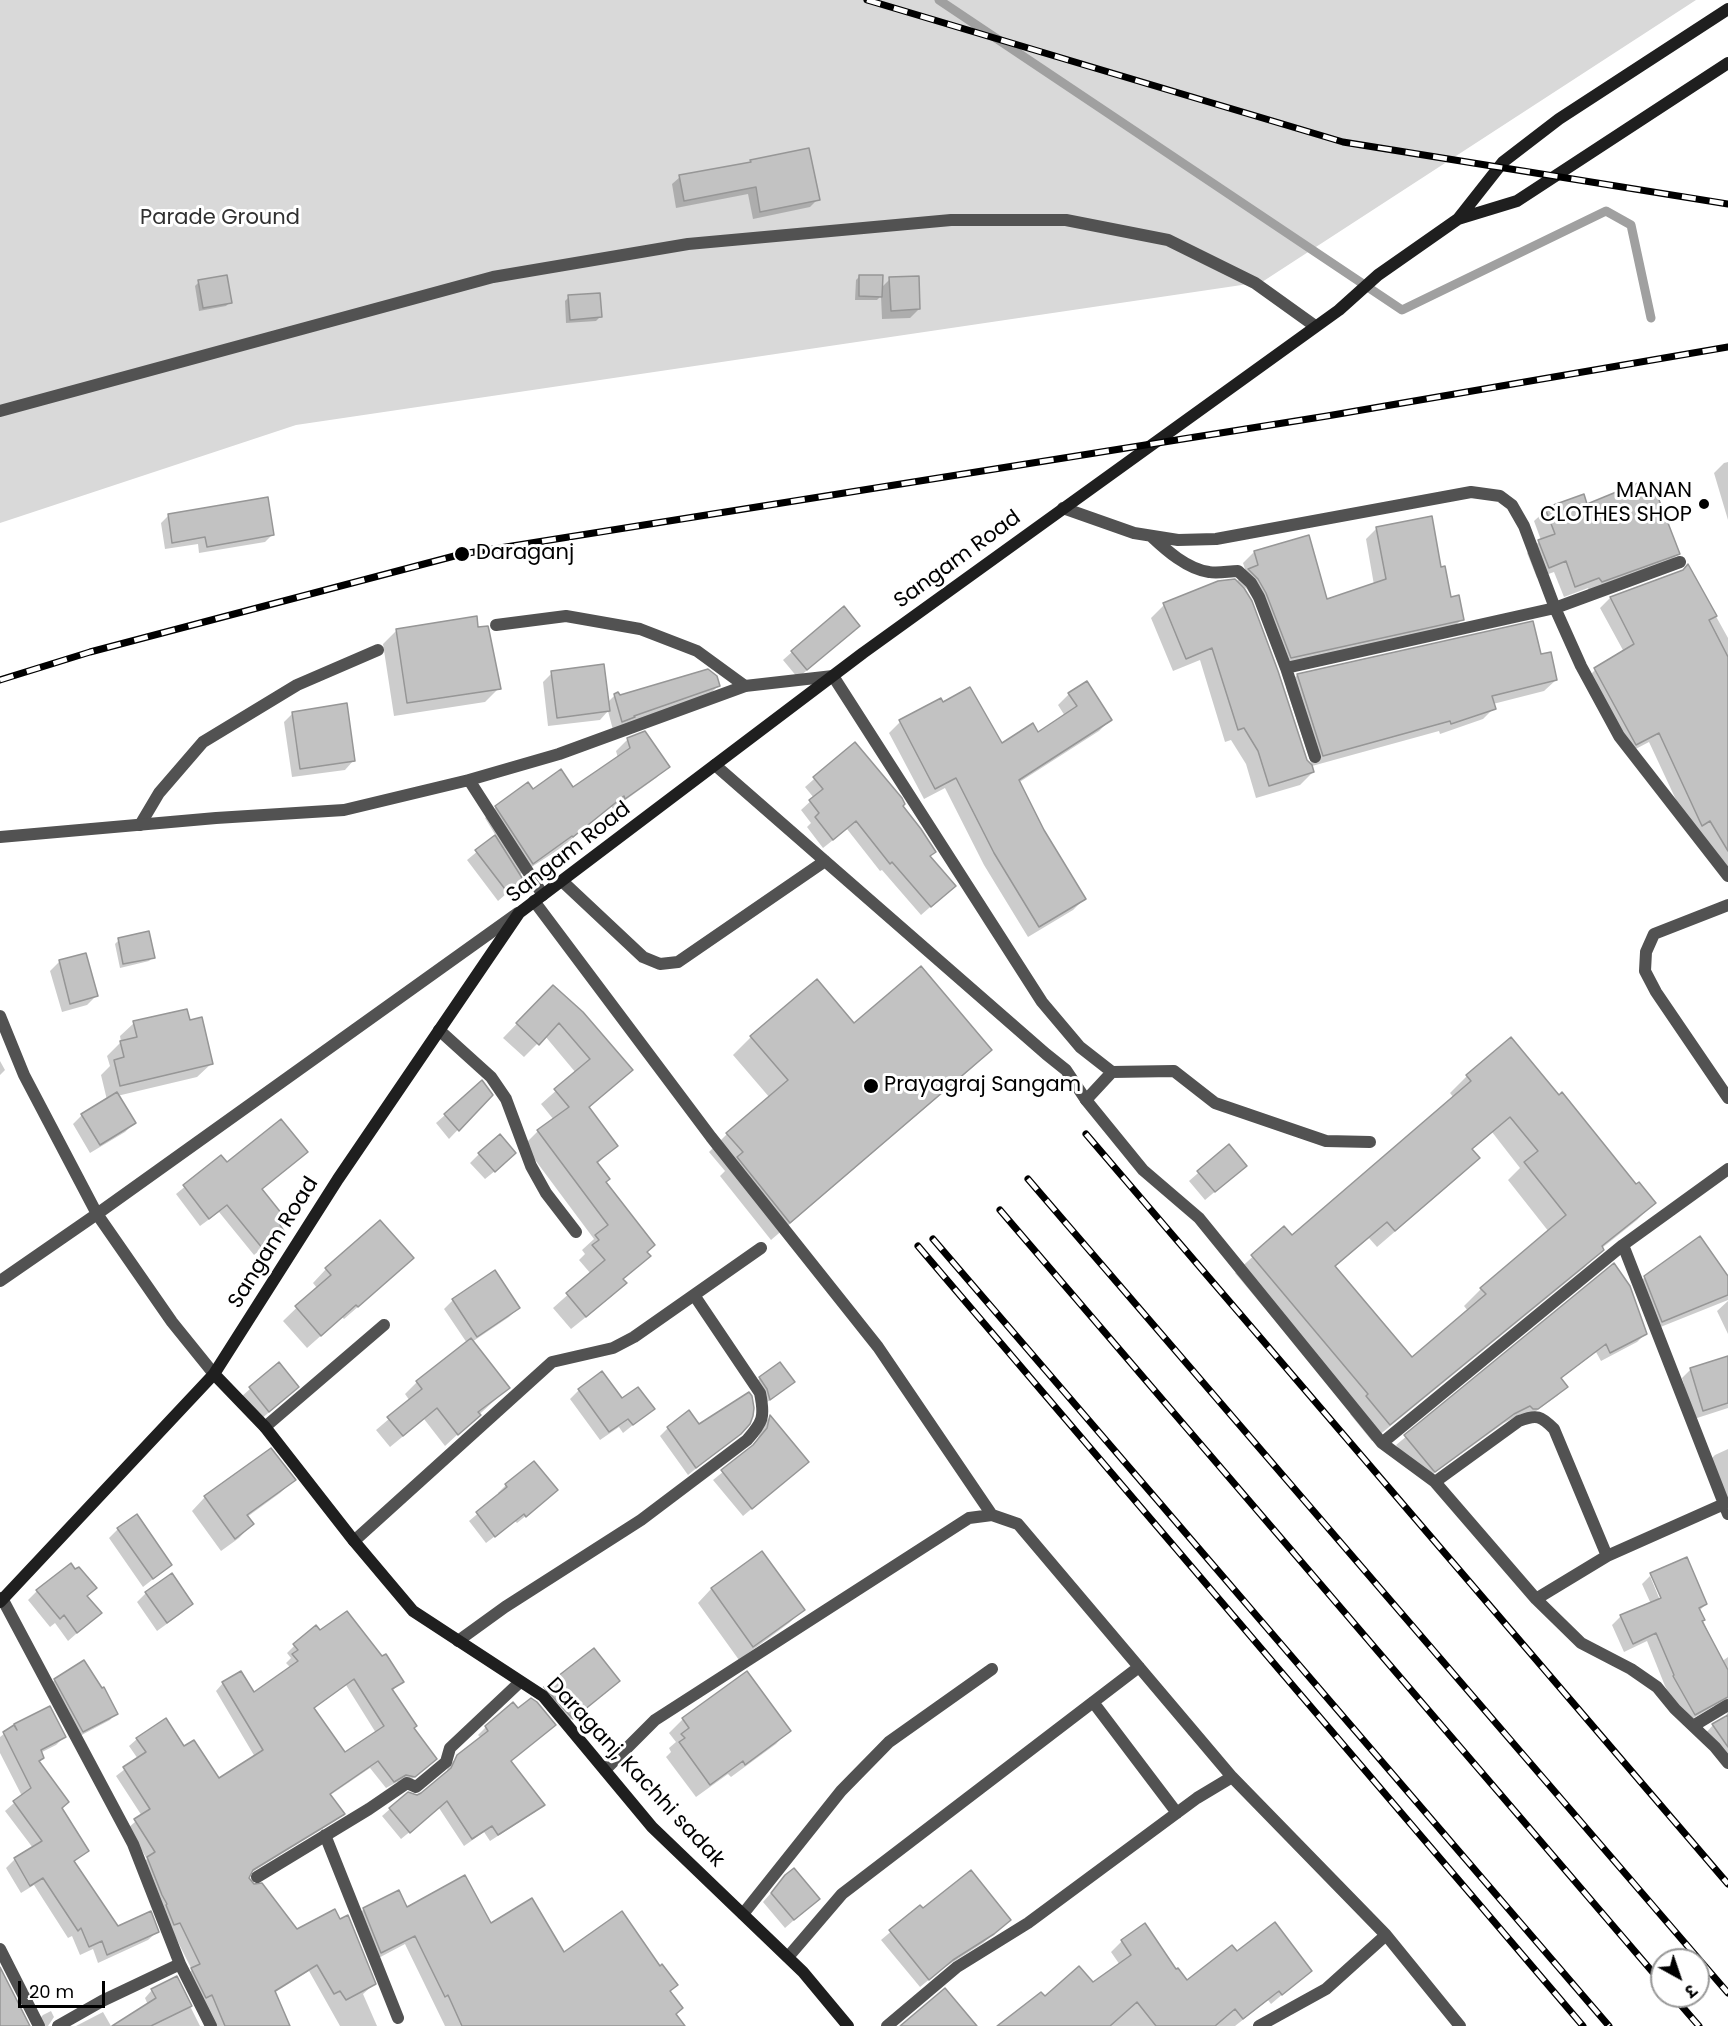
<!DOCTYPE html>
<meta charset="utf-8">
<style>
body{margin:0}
#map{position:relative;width:1728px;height:2026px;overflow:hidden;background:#fff;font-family:Poppins,"Noto Sans Devanagari",sans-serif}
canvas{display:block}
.north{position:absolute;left:1650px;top:1948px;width:60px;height:60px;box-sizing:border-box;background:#fff;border:2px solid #999;border-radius:50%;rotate:140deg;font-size:16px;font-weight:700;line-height:24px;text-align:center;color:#000}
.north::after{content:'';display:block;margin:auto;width:21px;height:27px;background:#000;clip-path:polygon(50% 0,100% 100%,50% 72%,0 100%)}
.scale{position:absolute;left:18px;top:1981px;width:87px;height:27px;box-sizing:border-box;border:3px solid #000;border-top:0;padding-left:8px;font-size:18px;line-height:21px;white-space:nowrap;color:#000;-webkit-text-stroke:4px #fff;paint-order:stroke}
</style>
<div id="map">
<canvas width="1728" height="2026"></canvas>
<div class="north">उ</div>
<div class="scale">20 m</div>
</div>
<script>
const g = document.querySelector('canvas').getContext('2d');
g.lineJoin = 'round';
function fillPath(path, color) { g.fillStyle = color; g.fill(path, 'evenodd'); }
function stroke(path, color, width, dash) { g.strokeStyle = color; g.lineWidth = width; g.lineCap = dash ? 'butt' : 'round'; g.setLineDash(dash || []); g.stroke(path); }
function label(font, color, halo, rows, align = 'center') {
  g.font = font + ' Poppins,sans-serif'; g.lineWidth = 6; g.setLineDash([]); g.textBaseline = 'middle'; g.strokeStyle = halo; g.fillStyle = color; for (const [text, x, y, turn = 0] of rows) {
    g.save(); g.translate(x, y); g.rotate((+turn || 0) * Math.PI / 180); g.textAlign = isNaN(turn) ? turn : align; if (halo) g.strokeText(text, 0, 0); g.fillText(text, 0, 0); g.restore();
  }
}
fillPath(new Path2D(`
 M0,0H1696L1262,282L296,425L0,523Z`), '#d9d9d9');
fillPath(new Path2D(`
 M751,161L818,199L810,207L753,219L748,194L676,208L672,184L680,177L747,165Z
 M860,276L881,288L890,279L919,309L910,318L882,319L881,296L877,300H855L856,280Z
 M199,282L230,302L226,306L199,311L195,286Z
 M569,297L600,317L596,321L566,323L565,301Z
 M1728,462V520L1714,473L1724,463Z
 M1648,497L1678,554L1667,565L1590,593L1588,588L1564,597L1554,572L1537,578L1527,553L1541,540L1534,521L1546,510Z
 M168,516L272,535L265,542L199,553L198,544L165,549L161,523Z
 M1377,528L1439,568L1449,599L1462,619L1451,630L1280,668L1256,604L1247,589L1240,584L1250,601L1306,760L1313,772L1300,785L1256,798L1246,764L1231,740L1225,742L1200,660L1173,671L1151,618L1164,605L1236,582L1246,572L1243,563L1254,552L1326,601L1374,585L1366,539Z
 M1688,566L1728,638V877L1692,834L1649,742L1626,754L1585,680L1595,670L1624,652L1600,608L1610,598L1683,571Z
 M1532,623L1540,656L1556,680L1544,691L1493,704L1494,708L1483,719L1440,734L1439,731L1312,766L1286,687L1297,675Z
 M858,626L798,678L783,660L792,652Z
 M477,629L499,688L485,702L394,716L383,644L397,630Z
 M552,673L608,702L615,695L619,697L718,686L709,695L613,730L608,711L600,720L548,726L543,682Z
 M1069,694L1110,720L1099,731L1018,783L1043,831L1084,899L1073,910L1028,937L984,865L945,788L924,799L889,733L900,722L1002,746L1037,734L1065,716L1058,705Z
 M293,713L353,761L345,770L292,777L284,722Z
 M628,739L668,766L656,778L613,809L611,806L561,848L519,875L522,880L498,901L467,860L496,836L485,818L496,807L532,791L573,789L618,758L616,751Z
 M854,744L901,806L929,857L945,894L921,915L882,870L880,871L847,829L823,848L807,827L811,823L801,810L814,798L805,787Z
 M119,940L153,957L149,961L120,968L115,944Z
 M85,955L96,996L87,1005L62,1012L50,971L59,962Z
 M539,1001L631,1070L588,1109L616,1146L597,1164L604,1183L649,1256L622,1280L624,1283L611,1297L571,1329L553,1308L591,1274L579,1260L585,1254L582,1250L594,1239L524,1145L538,1131L554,1120L541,1104L576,1073L545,1036L524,1057L503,1038Z
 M188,1022L211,1064L197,1077L117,1096L134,1123L125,1132L90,1153L73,1124L82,1115L107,1100L101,1075L110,1066L107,1056L121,1042L120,1036L134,1023Z
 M854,1025L990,1050L972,1068L771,1240L720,1176L725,1171L709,1152L727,1134L770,1098L733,1055L751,1037Z
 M0,1061L5,1070L0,1075Z
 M1467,1076L1559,1097L1636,1186L1654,1203L1637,1220L1602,1248L1585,1267L1372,1441L1350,1414L1352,1412L1235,1273L1284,1228L1292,1238L1454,1098L1450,1093ZM1492,1132L1520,1168L1508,1180L1549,1232L1481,1289L1464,1306L1468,1311L1412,1359L1335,1267L1369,1238L1377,1247L1461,1175L1478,1158L1471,1150Z
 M491,1095L449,1139L436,1123L445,1115Z
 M1229,1146L1236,1174L1205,1200L1189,1181Z
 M479,1154L506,1162L485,1179L470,1163Z
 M221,1157L261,1190L278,1225L274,1238L254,1255L219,1212L200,1226L176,1194Z
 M1613,1266L1646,1333L1637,1342L1601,1361L1596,1352L1560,1379L1566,1387L1557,1396L1528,1417L1521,1414L1504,1423L1425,1480L1396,1445Z
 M326,1269L398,1272L344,1319L342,1317L307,1348L283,1321L317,1288L313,1283Z
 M1645,1277L1728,1278V1300L1653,1330L1636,1286Z
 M453,1300L518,1308L509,1317L472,1342L508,1388L445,1446L424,1419L390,1447L376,1430L410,1401L405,1394L417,1382L467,1343L444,1309Z
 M1728,1301V1334L1717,1311Z
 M1728,1358V1408L1694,1419L1682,1378L1691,1369Z
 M278,1364L288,1396L260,1420L241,1397Z
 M760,1378L789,1385L766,1403L756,1382Z
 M579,1390L622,1401L653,1409L623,1433L619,1427L600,1440L570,1399Z
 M770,1417L798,1470L743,1516L713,1480L749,1451L758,1438L762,1425Z
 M699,1426L740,1433L688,1475L660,1436L668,1428Z
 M1728,1449V1504L1706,1464L1715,1455Z
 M533,1463L548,1498L517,1523L515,1521L486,1543L469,1521L500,1495L498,1493L506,1485Z
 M294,1480L280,1493L247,1517L252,1524L239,1538L221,1551L192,1511L205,1497Z
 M118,1529L171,1565L143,1587L109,1538Z
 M762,1553L803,1610L789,1623L739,1660L698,1603L711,1589Z
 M1686,1559L1706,1604L1699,1611L1721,1662L1728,1657V1768L1705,1734L1713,1725L1727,1717L1726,1709L1722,1706H1714L1685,1723L1665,1686L1647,1641L1624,1652L1612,1625L1621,1616L1651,1604L1642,1584L1651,1575ZM1650,1576H1653L1665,1604L1662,1605Z
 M171,1575L191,1604L182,1613L157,1631L137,1602L146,1593Z
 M37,1591L86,1597L100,1613L68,1641L55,1623L50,1627L28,1600Z
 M320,1632L402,1682L392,1691L412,1729L428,1766L406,1784L397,1782L386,1788L370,1768L329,1796L343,1814L335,1821L249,1874L247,1878L297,1930L374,1984L363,1994L377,2026H340L309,1971L274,1993L288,2026H209L185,1977L192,1970L140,1866L147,1859L128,1828L142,1816L116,1776L138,1759L129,1746L137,1739L184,1748L219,1780L255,1757L216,1691L223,1683L254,1694L291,1668L286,1663L291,1658L287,1653L294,1646ZM346,1685L376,1733L344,1754L313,1709Z
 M746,1673L789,1730L776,1744L731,1777L728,1774L696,1797L666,1757L671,1752L669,1748L676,1742L669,1733L683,1719Z
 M55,1680L116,1713L110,1720L76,1738L48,1686Z
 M618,1681L563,1726L537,1697L545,1688Z
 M15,1725L65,1736L56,1745L40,1753L43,1758L38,1762L61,1809L87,1851L73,1863L118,1928L157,1932L148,1940L98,1963L93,1949L80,1955L72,1936L68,1938L34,1885L21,1893L6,1868L15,1859L33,1848L5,1811L22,1796L0,1753V1737Z
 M486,1727L509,1762L543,1805L535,1812L490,1841L484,1832L464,1846L439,1808L401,1839L382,1816L390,1809L417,1797L445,1776L449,1765L481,1738L478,1735Z
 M786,1876L818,1899L785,1928L763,1902Z
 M920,1907L922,1910L1009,1920L983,1943L942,1969L920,1987L881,1940Z
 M364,1909H407L491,1925L563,1954L669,1992L675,2015L683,2026H445L405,1944L371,1962L354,1919Z
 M1144,1925L1176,1971L1186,1982L1236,1953L1310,1971L1271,2004L1268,2000L1235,2026H999L1044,1998L1093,1984L1120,1965L1111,1952L1122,1941Z
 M176,1978L200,2026H115L148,2005L145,1998L152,1990Z
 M51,2011L54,2017L48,2026H37L35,2023L43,2015Z
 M103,2012L111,2026H76Z`), '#0003');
stroke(new Path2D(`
 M939,0L1402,310L1606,211L1631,225L1651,318`), '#a0a0a0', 9);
const building = new Path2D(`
 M809,148L820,200L760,212L756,187L684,201L679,175L751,162L750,160Z
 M227,275L232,303L203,308L198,280Z
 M859,275H883L882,297L859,296Z
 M919,276L920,309L891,311L889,277Z
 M600,293L602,317L570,320L568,295Z
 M1643,481L1648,495L1656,492L1680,554L1602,582L1599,578L1575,587L1566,561L1549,568L1538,540L1555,534L1545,508L1584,494L1587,504Z
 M268,497L274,535L207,547L205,537L172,543L168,514Z
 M1432,516L1441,567L1445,566L1451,597L1459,595L1464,620L1291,658L1266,593L1258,579L1248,569L1258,565L1254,551L1309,535L1327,599L1386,579L1376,527Z
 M1688,564L1717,616L1709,620L1728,657V851L1710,821L1702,826L1659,733L1636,745L1594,668L1634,644L1610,597L1683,570Z
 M1235,579L1244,588L1252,601L1278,671L1307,760L1312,765L1314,772L1269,786L1258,751L1244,728L1238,730L1212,648L1186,659L1163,603L1218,581Z
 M844,606L860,626L807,670L791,651Z
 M477,616L478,627L488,626L489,630L501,689L407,703L396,629Z
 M1533,621L1541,654L1551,652L1557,680L1492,696L1496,709L1451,724L1450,721L1323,756L1297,674Z
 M604,664L610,711L557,718L551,671Z
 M708,669L717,676L720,686L634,716L635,717L622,722L614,694L618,692L620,695Z
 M1087,681L1112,720L1019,780L1044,830L1086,899L1039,927L994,853L956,778L935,789L899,720L941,698L943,702L970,687L1002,743L1033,723L1038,732L1077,706L1068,693Z
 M347,703L355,761L300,769L292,712Z
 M645,731L670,767L625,799L624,796L573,837L572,836L533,864L495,806L528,782L533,789L561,769L573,787L630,748L627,738Z
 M855,742L902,798L905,804L903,806L921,829L936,852L930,856L956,886L931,907L892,862L890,864L856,821L833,840L815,817L819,813L809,800L823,789L813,777Z
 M495,835L524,881L508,893L475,850Z
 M149,931L155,958L123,964L118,938Z
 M86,953L98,996L70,1004L59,960Z
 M921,966L992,1050L790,1223L737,1157L743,1152L726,1133L788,1080L750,1036L817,979L854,1023Z
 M553,985L583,1012L633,1070L589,1107L618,1146L597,1162L610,1179L606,1182L655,1245L647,1252L651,1256L623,1279L627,1283L586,1317L566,1293L605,1260L592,1245L599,1240L595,1235L608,1225L537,1130L569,1107L554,1089L590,1059L559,1023L539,1045L516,1023Z
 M187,1009L190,1020L202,1017L213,1064L120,1086L114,1060L124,1057L120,1041L137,1037L133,1021Z
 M1511,1037L1559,1095L1562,1092L1636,1184L1639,1182L1656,1203L1602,1246L1604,1250L1390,1425L1366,1396L1368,1394L1251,1255L1284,1226L1292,1235L1471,1081L1466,1075ZM1510,1117L1538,1151L1524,1162L1566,1215L1480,1288L1486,1294L1412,1357L1335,1266L1387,1222L1395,1231L1480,1158L1472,1149Z
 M482,1080L493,1095L459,1131L444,1114Z
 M117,1092L136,1123L100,1145L81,1114Z
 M281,1119L308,1152L262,1189L286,1219L280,1225L284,1231L263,1249L227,1205L209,1219L183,1185L221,1155L227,1162Z
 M500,1134L516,1153L495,1172L478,1153Z
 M1229,1144L1247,1166L1215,1192L1197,1171Z
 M380,1220L414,1258L358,1307L356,1305L321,1336L295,1306L331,1275L325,1268Z
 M1700,1236L1728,1276V1295L1662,1322L1644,1276Z
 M1614,1263L1630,1286L1647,1334L1610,1353L1606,1344L1561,1378L1568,1387L1538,1409H1533L1530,1406L1514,1414L1435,1472L1433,1470L1404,1435Z
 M495,1270L520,1308L477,1337L452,1299Z
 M471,1338L510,1388L478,1412L481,1415L458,1435L437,1408L403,1436L387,1417L422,1389L416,1381Z
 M1728,1356V1403L1703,1411L1690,1368Z
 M279,1362L299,1387L269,1412L249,1387Z
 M780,1362L795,1382L770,1400L767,1389L759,1377Z
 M602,1371L622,1398L638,1387L655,1409L633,1425L628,1419L609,1432L578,1389Z
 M749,1392L752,1396L754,1408L753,1416L750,1424L741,1434L696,1468L667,1427L689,1410L699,1424Z
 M770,1415L809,1462L752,1509L721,1470L753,1445L767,1428Z
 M271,1448L296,1480L247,1515L254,1524L235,1539L204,1496Z
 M534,1461L558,1490L526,1517L524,1514L495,1537L476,1512L507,1487L505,1484Z
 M137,1514L172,1565L153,1579L117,1528Z
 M762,1551L805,1610L753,1647L711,1588Z
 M1687,1557L1707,1604L1699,1608L1705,1620L1702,1621L1728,1670V1697L1695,1715L1673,1676L1674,1675L1656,1633L1633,1644L1620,1615L1661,1598L1650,1573Z
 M71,1563L75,1569L79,1567L97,1588L87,1596L102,1613L77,1633L64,1615L60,1619L36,1590Z
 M172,1573L193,1604L167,1623L145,1592Z
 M347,1611L382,1656L386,1654L404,1682L392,1689L417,1726L414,1728L437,1759L415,1777L406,1775L394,1782L378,1761L330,1794L345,1814L253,1870L249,1878L254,1884L262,1883L297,1929L335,1909L340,1919L348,1915L376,1984L346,2000L340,1991L334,1994L317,1965L275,1991L290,2026H225L212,1995L206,1998L191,1968L200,1964L180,1923L174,1925L166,1905L167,1904L162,1895L147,1857L155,1852L134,1819L150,1809L123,1767L146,1752L136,1738L166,1718L184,1746L194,1740L219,1778L263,1750L222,1682L241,1671L254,1692L298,1661L292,1654L298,1650L293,1644L316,1625L320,1630ZM354,1679L384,1726L345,1752L314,1708Z
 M594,1648L620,1681L573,1719L544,1687Z
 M84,1660L102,1688L104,1687L118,1714L83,1732L54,1679Z
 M747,1671L791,1731L745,1765L743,1761L710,1785L679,1742L685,1738L681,1734L689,1728L682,1718Z
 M531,1698L537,1702L556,1725L511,1761L545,1805L498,1835L492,1826L472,1839L447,1801L410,1833L389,1808L408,1792L417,1795L421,1793L451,1768L457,1755L488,1731L485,1726L513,1702L518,1708Z
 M50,1706L66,1737L41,1750L44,1758L39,1761L69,1802L62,1808L89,1851L74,1861L118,1926L151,1911L159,1932L107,1955L102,1941L89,1947L81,1928L78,1931L43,1878L30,1886L14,1858L42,1841L13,1801L31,1788L3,1732L14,1725L17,1730L14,1724Z
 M1728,1715V1747L1712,1724Z
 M794,1868L820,1899L794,1920L771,1893L785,1875Z
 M971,1870L1011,1920L994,1934L953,1960L929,1980L889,1930L920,1905L923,1908Z
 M465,1875L491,1923L532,1898L564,1952L622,1911L660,1966L662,1964L678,1985L670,1991L683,2008L676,2014L685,2026H462L448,1995L445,1997L415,1936L381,1953L363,1908L399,1890L407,1907Z
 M1275,1922L1312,1971L1282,1995L1279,1991L1243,2019L1235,2009L1215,2026H1156L1137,2002L1110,2026H997L1041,1992L1045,1996L1079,1966L1093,1982L1131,1955L1121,1940L1145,1923L1176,1969L1178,1968L1187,1980L1232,1945L1237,1951Z
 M0,1967L30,2026H0Z
 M177,1976L192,2006L151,2026H112L156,1998L151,1989Z
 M945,1988L977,2026H900Z`);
fillPath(building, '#c2c2c2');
stroke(building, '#969696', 1.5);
stroke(new Path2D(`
 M496,625L566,616L640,629L697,651L745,686
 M715,765L1046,1054L1066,1070L1086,1100
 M140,825L159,793L203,742L297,685L378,650
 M562,881L643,957L660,964L678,962L825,861`), '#525252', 12);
stroke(new Path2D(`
 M0,411L493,277L688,244L951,220H1066L1168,240L1255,283L1315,326
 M1063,508L1134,533L1178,540L1216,539L1471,492L1500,496L1512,505L1524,526L1555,608L1581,666L1619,736L1728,876
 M1151,536C1166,550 1187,569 1209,572C1218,574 1229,571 1238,571L1251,583L1259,597L1286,668L1315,757
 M1286,668L1555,608L1680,562
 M469,780L543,895
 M0,837L216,818L344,810L469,780L559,754L745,686L833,676L1042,1002L1080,1047L1112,1072L1174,1071L1215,1103L1326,1141L1370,1142
 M534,901L711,1137L878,1347L992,1515
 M1728,905L1654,934L1646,952L1645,971L1656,992L1728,1098
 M0,1016L24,1075L97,1214L172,1322L214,1374
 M439,1030L491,1077L506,1099L531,1166L546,1193L576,1232
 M1112,1072L1086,1100L1143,1170L1199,1218L1382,1443L1435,1482L1536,1599L1581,1643L1631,1669L1657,1687L1675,1709L1715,1747L1728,1763
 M1623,1245L1728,1514
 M0,1281L97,1214L518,913
 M265,1427L384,1325
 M1382,1443L1623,1245L1728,1169
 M1435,1482L1519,1421C1537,1414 1541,1416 1554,1429L1607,1556
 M354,1541L552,1362L613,1348L634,1337L761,1248
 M0,1598L3,1600L133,1844L180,1964L211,2026
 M1536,1599L1607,1556L1724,1504
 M458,1641L505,1607L641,1520L747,1440C763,1422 765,1417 760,1393L694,1295
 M1093,1702L1177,1813
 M1693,1726L1728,1705
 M605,1770L655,1720L969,1518L992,1515L1018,1524L1232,1777L1386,1935L1460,2026
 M325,1835L398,2018
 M257,1877L369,1809L407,1783L416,1787L446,1762L450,1748L520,1682
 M743,1914L841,1791L889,1742L992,1669
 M0,1949L39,2026
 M788,1957L842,1894L1139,1667
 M58,2026L102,2001L180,1964
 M887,2026L957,1967L1028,1923L1197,1798L1232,1777
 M1259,2026L1326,1989L1386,1935`), '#525252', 12);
stroke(new Path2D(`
 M1458,219L1517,201L1728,63
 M214,1374L265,1427L354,1541L413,1611L543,1696L652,1827L803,1972L848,2026
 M0,1602L214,1374L338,1179L519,913L863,653L1339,310L1378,275L1458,219L1503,162L1559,119L1728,9`), '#1f1f1f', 12);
const rail = new Path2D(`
 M867,0L1343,142L1728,204
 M0,680L90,652L462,554L1327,416L1728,347
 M1086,1134L1728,1884
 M1028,1179L1728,1993
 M1000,1210L1662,1983
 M933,1239L1609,2026
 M918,1246L1583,2026
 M1673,1996L1699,2026`);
stroke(rail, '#000', 7);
stroke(rail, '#fff', 4.5, [14]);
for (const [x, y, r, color] of [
 [1704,504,6,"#000"],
 [462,554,8,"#000"],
 [871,1086,8,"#000"]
]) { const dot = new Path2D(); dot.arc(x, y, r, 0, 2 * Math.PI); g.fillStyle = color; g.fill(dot); stroke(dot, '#fff', 2); }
label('21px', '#303030', '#fff', [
 ["Parade Ground",220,219]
]);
label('21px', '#000', '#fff', [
 ["MANAN",1692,492,"right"],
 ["CLOTHES SHOP",1692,516,"right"],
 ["Daraganj",476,554],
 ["Prayagraj Sangam",884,1086]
], 'left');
label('21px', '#000', '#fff', [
 ["Sangam Road",958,560,-36],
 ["Sangam Road",569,853,-38],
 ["Sangam Road",274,1243,-58],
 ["Daraganj, Kachhi sadak",635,1773,47]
]);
</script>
